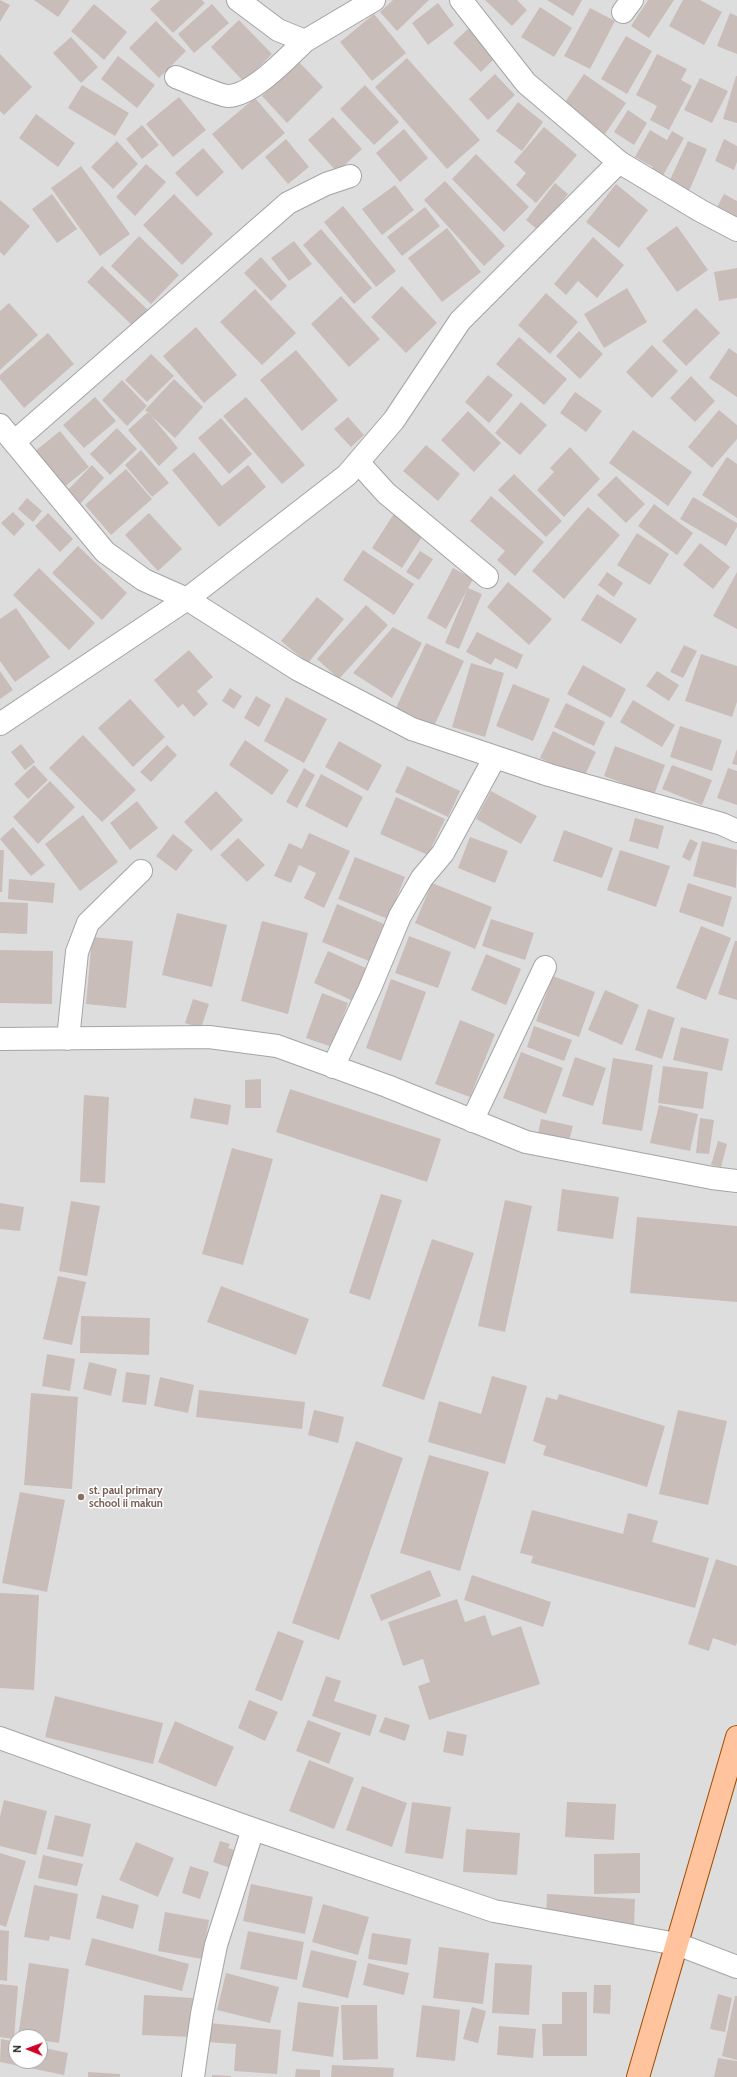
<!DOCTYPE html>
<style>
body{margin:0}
#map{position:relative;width:737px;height:2077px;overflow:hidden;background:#f1ece6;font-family:Cabin,sans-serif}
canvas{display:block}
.north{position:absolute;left:8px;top:2029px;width:40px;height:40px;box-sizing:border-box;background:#fff;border:1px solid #a6a6a6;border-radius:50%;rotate:271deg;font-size:11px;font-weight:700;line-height:16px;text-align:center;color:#202020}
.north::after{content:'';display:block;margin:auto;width:14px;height:18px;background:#d00025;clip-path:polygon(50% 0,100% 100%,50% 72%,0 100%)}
</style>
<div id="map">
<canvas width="737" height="2077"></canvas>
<div class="north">N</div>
</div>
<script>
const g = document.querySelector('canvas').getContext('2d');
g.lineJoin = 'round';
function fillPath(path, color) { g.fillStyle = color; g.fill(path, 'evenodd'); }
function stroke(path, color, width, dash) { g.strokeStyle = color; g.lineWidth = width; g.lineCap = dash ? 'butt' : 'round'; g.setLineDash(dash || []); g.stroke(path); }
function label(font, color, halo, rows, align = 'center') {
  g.font = font + ' Cabin,sans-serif'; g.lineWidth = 3; g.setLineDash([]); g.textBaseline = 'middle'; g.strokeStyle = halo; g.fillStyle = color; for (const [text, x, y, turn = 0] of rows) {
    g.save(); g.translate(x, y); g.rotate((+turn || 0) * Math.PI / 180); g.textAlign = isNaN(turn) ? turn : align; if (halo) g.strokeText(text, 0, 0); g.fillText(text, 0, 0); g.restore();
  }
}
fillPath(new Path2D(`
 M0,0H737V2077H0ZM16,2037H40V2061H16Z`), '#dedddd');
fillPath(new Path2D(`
 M0,0L10,5L0,22Z
 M34,0H70L58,17Z
 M160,0H202L205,3L173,33L150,9Z
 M393,0H429L397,31L380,12Z
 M485,0H517L527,10L512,26Z
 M547,0H582L573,16Z
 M648,0H674L649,38L631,26Z
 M683,0H700L722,12L704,45L669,26Z
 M438,3L454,25L428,45L412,23Z
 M94,4L127,32L104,60L71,31Z
 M212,4L229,23L194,53L178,34Z
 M540,7L572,28L554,57L521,37Z
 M590,8L615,21L590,69L564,56Z
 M730,13L737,16V54L717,46Z
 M374,14L406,53L372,81L340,42Z
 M239,20L272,54L244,82L211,47Z
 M156,21L186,51L159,78L129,48Z
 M469,28L497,56L481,72L453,43Z
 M626,36L652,51L627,94L601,79Z
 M71,37L98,67L81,83L53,53Z
 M0,54L32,87L4,115L0,111Z
 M657,54L687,69L681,80L692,86L669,130L650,120L657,106L636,95Z
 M118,56L155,85L137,108L101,79Z
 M407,58L480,140L447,169L375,87Z
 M298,61L323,87L287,123L262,96Z
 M495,74L515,95L488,120L469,99Z
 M584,74L626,103L605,134L563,105Z
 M736,76H737V123L723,119Z
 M700,78L728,91L712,123L684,110Z
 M82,85L129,113L115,136L68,108Z
 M365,85L399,122L374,145L340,109Z
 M179,97L206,130L173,157L146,124Z
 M255,98L285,133L242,170L212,134Z
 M518,102L543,122L522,151L496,131Z
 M628,110L647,123L634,145L614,132Z
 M36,114L75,143L58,167L19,138Z
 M333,117L362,149L337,172L308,140Z
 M142,125L159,145L142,159L126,139Z
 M544,127L577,155L536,203L516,185L526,173L514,162Z
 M404,129L428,158L400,182L376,153Z
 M650,130L667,140L672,131L684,138L661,179L650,173L653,167L635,157Z
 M286,139L309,167L288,184L265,157Z
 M724,139L737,146V162L734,170L715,161Z
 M117,141L138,164L113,189L91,167Z
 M688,141L707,149L689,191L669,182Z
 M203,148L224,172L197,197L175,173Z
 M476,154L529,207L504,232L452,179Z
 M146,164L166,182L135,216L116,197Z
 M81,166L130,234L100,256L51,188Z
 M445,181L505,246L484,266L424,200Z
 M555,183L568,194L539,231L526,220Z
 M616,184L648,210L619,248L586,222Z
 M395,185L414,210L382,235L362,209Z
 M52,194L77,229L57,243L32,209Z
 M174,194L213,234L182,265L143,225Z
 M724,194L737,201V222L715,211Z
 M0,200L30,226L4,256L0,252Z
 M343,206L396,271L376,287L324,222Z
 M425,207L440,226L402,256L387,237Z
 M677,226L708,270L677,292L646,248Z
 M447,228L481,272L442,302L408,258Z
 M321,229L372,288L354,304L303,245Z
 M139,236L179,275L151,304L111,266Z
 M593,237L624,265L597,298L578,281L566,295L554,284Z
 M294,241L312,264L289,281L271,258Z
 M261,257L287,286L271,301L244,273Z
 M102,266L149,311L134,327L87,282Z
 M737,268V298L719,301L714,272Z
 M402,286L437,323L406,353L371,317Z
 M627,288L647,322L604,348L584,314Z
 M255,289L296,333L262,365L220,322Z
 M546,293L578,322L550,354L518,325Z
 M341,296L380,339L349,367L311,324Z
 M9,303L38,335L0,370V311Z
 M696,308L720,333L686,366L662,341Z
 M196,327L237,375L204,403L163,356Z
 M579,331L603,354L580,379L556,356Z
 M48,333L74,364L24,408L0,379V375Z
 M519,337L567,379L544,405L496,364Z
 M652,345L678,371L652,398L626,372Z
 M729,348L737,354V397L709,378Z
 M296,350L338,400L302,431L260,380Z
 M151,354L174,376L147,402L125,380Z
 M488,375L513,395L489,423L465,402Z
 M691,376L715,401L695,422L670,398Z
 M174,379L203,407L175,438L145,410Z
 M122,380L147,406L127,426L102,400Z
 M575,392L602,411L586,432L560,413Z
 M95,397L116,421L84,448L63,425Z
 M246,397L305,465L282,484L223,416Z
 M521,402L547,425L520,455L495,433Z
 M719,410L737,425V439L712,468L688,447Z
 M468,411L501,443L474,472L441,440Z
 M148,412L178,448L159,466L128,430Z
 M348,417L364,435L351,447L334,429Z
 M221,418L252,454L229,474L198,438Z
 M117,428L137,449L110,475L90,454Z
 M633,430L692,472L668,506L609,463Z
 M60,431L89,467L63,488L34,452Z
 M426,445L460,474L438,501L403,471Z
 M570,447L600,479L564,517L537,490L554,472L550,468Z
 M141,450L169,483L152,497L125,465Z
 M194,452L222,486L248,465L266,487L219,527L172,470Z
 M727,457L737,464V518L702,495Z
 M92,465L104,478L78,506L65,493Z
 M126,469L152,499L111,535L85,505Z
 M514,474L562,521L546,537L498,490Z
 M616,476L645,504L626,523L597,495Z
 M491,496L544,542L515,576L497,560L505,551L470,521Z
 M693,497L737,523V527L726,546L680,519Z
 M27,498L42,511L33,522L18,509Z
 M654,504L693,533L677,555L638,526Z
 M588,507L620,535L564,599L532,571Z
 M13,512L25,524L14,536L1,523Z
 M395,512L425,532L402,568L372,548Z
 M48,513L73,539L60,552L35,526Z
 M149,513L182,549L158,571L125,535Z
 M637,533L669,554L650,585L617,565Z
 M700,543L730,567L713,589L683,565Z
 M78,546L127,593L102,620L52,573Z
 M363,550L414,584L394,615L343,580Z
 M420,551L433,559L419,580L406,572Z
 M39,568L95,623L69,650L13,595Z
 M453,568L473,579L446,629L427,618Z
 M607,572L623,583L614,597L598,585Z
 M737,572V629L713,616Z
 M508,582L552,619L529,645L487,607Z
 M468,588L482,594L459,649L445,643Z
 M597,594L637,619L621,644L581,620Z
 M317,597L344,619L308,663L281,641Z
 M366,605L388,625L339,679L317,659Z
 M16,608L50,657L15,682L0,661V619Z
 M393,627L422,643L392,698L353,673Z
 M477,632L523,655L517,669L495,658L491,665L466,652Z
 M426,643L464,661L434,726L396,708Z
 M684,645L697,651L683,678L670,672Z
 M189,650L213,677L197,691L208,704L194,717L183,704L178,708L154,680Z
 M701,654L737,666V702L732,717L685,701Z
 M471,663L504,673L485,737L452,727Z
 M583,665L626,689L611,718L567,694Z
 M0,671L13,690L0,699Z
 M657,671L679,685L669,701L646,686Z
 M513,684L550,699L533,741L496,726Z
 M230,688L242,696L234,709L222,701Z
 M256,696L271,705L259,727L244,718Z
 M286,697L327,719L304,763L264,741Z
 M130,699L165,737L133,767L98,728Z
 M633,700L675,725L662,747L620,722Z
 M566,703L605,722L594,746L554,727Z
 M680,726L722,740L712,771L670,757Z
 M553,731L596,752L583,779L540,758Z
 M83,735L136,790L102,822L49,768Z
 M245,740L289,770L272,795L229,765Z
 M339,741L382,765L368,791L325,767Z
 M21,744L35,762L25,770L11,752Z
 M167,745L177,755L151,782L140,772Z
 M615,746L665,765L654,795L604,776Z
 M737,749V765L732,764Z
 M34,765L48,780L28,799L14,784Z
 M672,765L712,780L702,805L662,789Z
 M407,766L460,791L448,817L395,792Z
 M304,768L315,775L297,808L286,802Z
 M728,768L737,771V805L717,798Z
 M321,774L363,797L347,828L305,806Z
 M50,781L75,807L38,844L13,817Z
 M216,791L243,820L211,851L184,822Z
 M491,791L537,816L521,844L476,819Z
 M396,797L445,819L428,855L380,834Z
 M137,801L158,828L130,850L110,823Z
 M83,815L118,862L80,891L45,844Z
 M635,818L664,826L658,849L629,841Z
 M13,827L45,865L31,876L0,839Z
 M564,830L613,848L602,878L553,861Z
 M309,833L350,851L324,908L304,898L316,873L299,865L291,883L274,876L289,843L302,849Z
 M173,834L193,850L176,871L156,856Z
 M470,837L508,851L495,883L458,868Z
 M238,838L265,865L247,882L220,855Z
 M690,839L698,843L690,861L682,857Z
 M702,841L737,850L736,888L693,876Z
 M0,850H4L2,892H0Z
 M620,850L670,866L656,907L607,890Z
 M355,857L405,877L388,919L338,899Z
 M9,879L55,883L53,903L8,899Z
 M432,883L492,907L475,949L415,923Z
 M688,883L732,897L723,927L679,912Z
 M0,902L28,903L27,934L0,933Z
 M337,904L384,924L369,961L322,942Z
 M177,913L227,925L212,987L162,975Z
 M491,919L534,933L525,960L482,946Z
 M262,921L308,933L288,1014L241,1001Z
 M701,926L731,938L706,1000L676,988Z
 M409,936L451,952L438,988L395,973Z
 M92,937L133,941L126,1008L86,1004Z
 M735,941H737V1000L718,994Z
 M0,950L53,951L52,1004L0,1003Z
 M328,951L368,969L353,1001L314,983Z
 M486,954L521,969L506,1005L471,990Z
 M553,976L595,992L579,1037L536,1021Z
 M391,979L426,992L401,1061L366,1048Z
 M605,990L639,1005L622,1045L588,1030Z
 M322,993L348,1003L332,1047L306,1038Z
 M193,999L209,1004L201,1028L185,1023Z
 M648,1009L675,1018L662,1059L635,1050Z
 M460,1020L495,1034L470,1097L435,1084Z
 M534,1026L572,1040L564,1061L527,1047Z
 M681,1027L729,1039L722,1071L673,1060Z
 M521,1052L563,1068L546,1114L503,1098Z
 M575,1057L606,1068L593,1106L562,1096Z
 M613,1058L653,1065L642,1131L602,1124Z
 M663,1066L708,1072L703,1109L658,1103Z
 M261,1079V1108H245V1080Z
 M290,1089L441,1139L427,1182L276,1132Z
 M84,1095L109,1097L105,1183L80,1182Z
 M194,1098L231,1105L228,1125L190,1118Z
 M659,1105L698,1114L690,1151L650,1143Z
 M700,1118L714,1120L709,1154L696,1153Z
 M541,1119L573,1126L568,1145L537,1139Z
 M718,1141L727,1144L721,1167L711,1165Z
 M232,1148L273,1159L243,1265L202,1254Z
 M562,1189L619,1197L613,1239L557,1231Z
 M381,1194L402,1200L370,1300L349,1293Z
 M505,1200L532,1206L505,1332L478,1326Z
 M71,1201L100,1206L87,1276L59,1271Z
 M0,1203L24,1207L20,1231L0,1229Z
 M637,1217L737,1226V1302L630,1293Z
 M432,1239L474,1253L424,1400L382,1386Z
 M58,1276L86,1282L72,1345L43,1339Z
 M221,1286L309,1319L296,1355L207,1322Z
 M81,1316L150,1318L149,1355L80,1353Z
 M47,1354L75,1359L70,1391L42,1386Z
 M89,1362L117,1369L111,1396L83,1389Z
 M126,1372L150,1375L146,1405L122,1402Z
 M492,1376L527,1386L505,1464L428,1442L439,1401L481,1414Z
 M160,1377L194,1385L188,1413L154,1406Z
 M199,1390L305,1402L302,1429L196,1417Z
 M31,1393L78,1397L72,1489L24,1485Z
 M559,1394L665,1426L647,1487L543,1455L546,1446L533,1441L546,1397L557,1400Z
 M314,1410L344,1417L338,1443L308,1435Z
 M678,1410L727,1421L708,1505L659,1494Z
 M356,1441L403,1458L339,1640L292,1623Z
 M429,1455L489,1472L460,1571L400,1553Z
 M20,1492L65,1500L47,1592L2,1583Z
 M532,1510L623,1534L628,1513L658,1521L652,1542L709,1558L695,1608L531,1563L533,1556L520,1553Z
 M716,1559L737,1566V1642L736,1646L713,1638L709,1651L688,1644Z
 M430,1570L441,1596L381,1621L370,1595Z
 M472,1575L551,1602L543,1627L464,1600Z
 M0,1593L39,1595L34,1690L0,1688Z
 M457,1599L465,1622L485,1615L492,1636L521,1626L540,1684L429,1720L418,1686L430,1682L423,1659L403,1666L388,1622Z
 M278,1631L304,1641L282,1701L255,1690Z
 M326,1676L341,1681L334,1701L377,1715L370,1736L312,1716Z
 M55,1696L163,1723L153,1764L45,1737Z
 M249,1700L278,1712L265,1741L238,1728Z
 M385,1717L410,1725L405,1741L379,1732Z
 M308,1720L341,1733L329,1764L296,1751Z
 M175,1721L234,1747L216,1787L158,1762Z
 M447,1731L467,1735L463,1756L443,1752Z
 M309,1760L354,1778L334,1829L289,1811Z
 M362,1786L407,1803L392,1847L346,1830Z
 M4,1800L47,1811L36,1855L0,1846V1817Z
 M412,1802L451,1807L443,1859L405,1853Z
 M567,1802L616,1804L614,1840L565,1837Z
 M55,1815L91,1824L83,1857L47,1849Z
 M466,1829L520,1833L517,1875L463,1872Z
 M220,1841L230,1844L228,1848L238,1851L233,1869L213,1862Z
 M136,1842L174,1858L158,1897L119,1880Z
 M0,1853L26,1861L6,1927L0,1925Z
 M640,1853V1893L594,1894V1854Z
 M43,1855L83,1864L77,1886L38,1878Z
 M190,1866L209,1872L200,1899L182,1893Z
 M251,1884L313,1897L305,1934L243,1921Z
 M34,1885L78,1894L70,1940L50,1936L49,1941L24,1937Z
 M547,1894L635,1899L634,1926L546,1921Z
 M102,1895L139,1905L133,1929L96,1918Z
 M323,1904L369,1917L358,1955L312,1942Z
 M165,1912L209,1920L202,1959L158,1951Z
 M0,1930L9,1931L7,1981L0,1980Z
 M248,1931L304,1942L297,1980L240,1969Z
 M372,1933L411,1939L407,1965L368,1959Z
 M92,1938L189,1964L182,1991L85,1965Z
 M439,1947L489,1953L483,2004L433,1998Z
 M311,1950L357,1961L348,1998L302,1987Z
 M29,1963L69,1969L59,2043L40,2040V2037H18Z
 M368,1963L409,1973L404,1995L363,1985Z
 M495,1963L532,1965L529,2015L492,2013Z
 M226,1973L279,1987L270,2023L217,2010Z
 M0,1984L18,1986L14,2039L0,2037Z
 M594,1985H611L610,2014L593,2013Z
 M562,1992H587V2056H543L542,2024H562Z
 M718,1994L732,1998L725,2032L710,2029Z
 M144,1995L193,1998L191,2037L142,2035Z
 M735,1996H737V2060L722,2056Z
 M298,2002L339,2007L333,2057L292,2051Z
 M341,2005H377L378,2059L343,2060Z
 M422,2005L460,2010L455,2061L416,2057Z
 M472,2007L486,2011L478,2043L463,2039Z
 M209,2023L281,2030L277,2074L234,2071L236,2044L207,2042Z
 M499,2026L536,2029L533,2058L497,2055Z
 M1,2039L16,2042V2061H40V2047L68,2053L64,2075L0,2062Z
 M718,2058L737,2061V2077H714Z
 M332,2065L394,2068L393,2077H331Z
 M296,2069L320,2070V2077H295Z
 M88,2072L120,2074V2077H88Z
 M212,2075L231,2076V2077H212Z`), '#c9bdb9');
const minor = new Path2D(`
 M238,0L278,30L305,41L374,0
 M461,0L526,83L619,162L701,211L737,230
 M623,12L632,0
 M176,77C186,81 221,96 228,96C252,96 288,57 305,41
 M0,425L105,552L144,580L187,599L297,669L412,729L549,775L722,824L737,831
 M14,442L288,203L326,184L350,176
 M358,462L386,493L487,577
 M0,724L187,599L347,475L394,420L460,321L619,162
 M0,1039L209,1037L277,1046L387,1086L526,1142L712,1178L737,1181
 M68,1039L77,952L88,923L141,871
 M333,1067L370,988L400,916L422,878L443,853L495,757
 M472,1121L545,967
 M0,1738L253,1829L494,1911L677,1944L737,1967
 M193,2077L202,2014L216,1945L253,1829`);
const major = new Path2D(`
 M638,2077L737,1737`);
stroke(minor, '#a4a4a4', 24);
stroke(major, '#9c4d00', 24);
stroke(minor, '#fff', 22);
stroke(major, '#ffc39d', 22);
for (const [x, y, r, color] of [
 [81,1497,4,"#8d6e63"]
]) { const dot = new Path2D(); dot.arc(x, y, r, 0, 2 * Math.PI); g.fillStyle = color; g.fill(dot); stroke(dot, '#fff', 1.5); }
label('bold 11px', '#785e54', '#fff', [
 ["st. paul primary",89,1491],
 ["school ii makun",89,1504]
], 'left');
</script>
